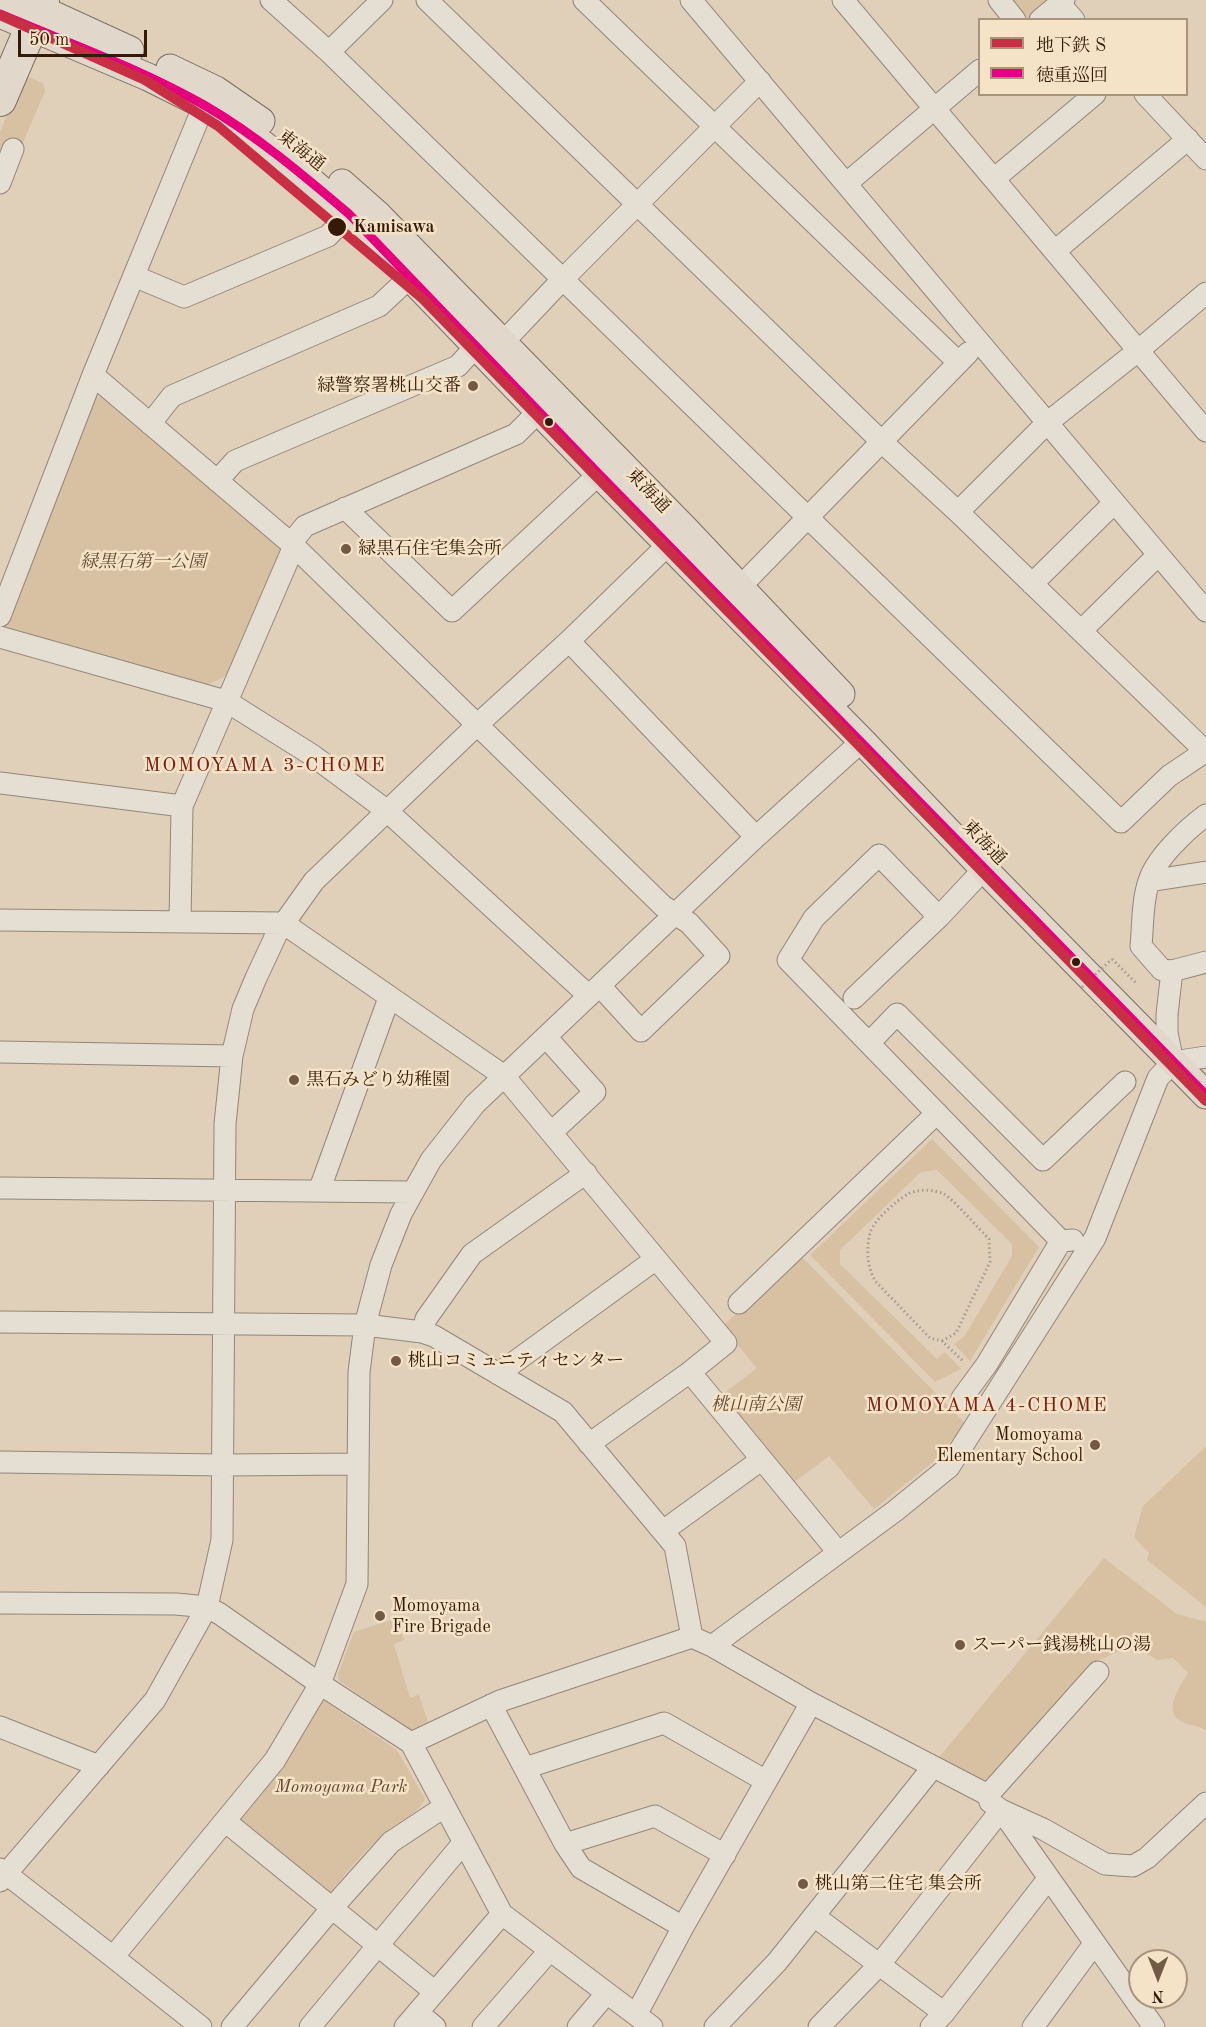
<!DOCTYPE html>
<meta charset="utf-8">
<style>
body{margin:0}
#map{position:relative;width:1206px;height:2027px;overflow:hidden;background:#e0d0ba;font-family:"Old Standard TT","Noto Serif JP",serif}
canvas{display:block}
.legend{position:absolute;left:978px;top:18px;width:210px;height:78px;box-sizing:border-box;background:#f5e3c8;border:2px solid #a9937c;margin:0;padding:8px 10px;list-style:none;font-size:18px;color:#361a09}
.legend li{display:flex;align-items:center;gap:12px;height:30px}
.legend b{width:30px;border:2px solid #a9937c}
.north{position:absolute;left:1128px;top:1949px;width:60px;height:60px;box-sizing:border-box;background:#f5e3c8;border:2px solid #a9937c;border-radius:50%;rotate:180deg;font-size:16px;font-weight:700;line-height:24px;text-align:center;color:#361a09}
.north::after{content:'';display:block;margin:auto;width:21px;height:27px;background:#725a47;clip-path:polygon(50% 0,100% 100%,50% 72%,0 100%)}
.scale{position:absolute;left:18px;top:30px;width:129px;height:27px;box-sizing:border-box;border:3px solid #361a09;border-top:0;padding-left:8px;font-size:18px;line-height:21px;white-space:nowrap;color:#361a09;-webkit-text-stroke:4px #f5e3c8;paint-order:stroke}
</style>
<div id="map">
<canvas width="1206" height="2027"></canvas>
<ul class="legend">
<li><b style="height:8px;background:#c92f44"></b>地下鉄 S</li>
<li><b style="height:8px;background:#e5007d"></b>徳重巡回</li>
</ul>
<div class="north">N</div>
<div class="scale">50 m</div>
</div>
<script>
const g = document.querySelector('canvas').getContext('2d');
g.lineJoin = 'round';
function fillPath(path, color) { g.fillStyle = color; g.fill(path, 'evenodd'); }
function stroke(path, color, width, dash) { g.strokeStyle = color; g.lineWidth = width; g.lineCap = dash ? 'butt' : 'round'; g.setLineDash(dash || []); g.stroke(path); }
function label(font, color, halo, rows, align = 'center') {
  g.font = font + ' "Old Standard TT","Noto Serif JP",serif'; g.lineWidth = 5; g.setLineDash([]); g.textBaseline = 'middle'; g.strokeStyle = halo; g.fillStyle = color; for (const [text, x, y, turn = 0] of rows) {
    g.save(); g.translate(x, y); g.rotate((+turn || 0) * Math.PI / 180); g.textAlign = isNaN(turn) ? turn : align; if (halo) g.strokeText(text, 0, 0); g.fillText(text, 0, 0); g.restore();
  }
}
fillPath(new Path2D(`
 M1007,0H1053L1031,19L1021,17Z
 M23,75L43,83L45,91L22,145L0,166V132Z
 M105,395L282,546L283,553L230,674L207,685L10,631L5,623L91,399Z
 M932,1139L1039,1247L970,1361L954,1344L964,1337L1012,1256V1244L937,1170L921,1172L840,1250V1264L937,1359L945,1352L961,1369L935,1382L810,1255Z
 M799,1254L966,1424L932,1463L874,1509L829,1456L792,1484L719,1397L757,1368L722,1327Z
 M1206,1446V1607L1147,1560L1149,1553L1134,1537L1143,1506Z
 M1104,1558L1177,1614L1206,1622V1731C1199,1725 1192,1726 1184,1723C1160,1713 1180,1686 1188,1673L1173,1658L1158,1660L1131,1646L1097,1661L989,1789L936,1761Z
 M397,1618L404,1640L394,1644L410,1698L419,1695L428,1722L411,1730L338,1680V1674L354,1632Z
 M317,1701H324L397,1750L425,1799C417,1816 395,1822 382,1835C363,1853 344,1874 328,1896L237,1818Z`), '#d7c1a2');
const minor = new Path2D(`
 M271,0L329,52L1121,822L1169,776L1206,751
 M427,0L882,442L958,512L1205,751
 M584,0L958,362
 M691,0L1206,611
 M843,0L1206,431
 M999,0L1015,20
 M1060,4L1074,20
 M1040,20L1064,0
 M329,52L382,0
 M1145,94L1206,159
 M994,179L1095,94
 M0,183L13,149
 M847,183L980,70
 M1055,251L1188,139
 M134,276L184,297L328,236L349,214
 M492,354L562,280L760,81
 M93,375L294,546L663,906L689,923L719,956L641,1031L600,986
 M150,424L172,396L379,306L410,277
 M217,481L235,461L458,366L476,346
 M345,508L452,611L599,474
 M958,512L1047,423L1139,350L1206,293
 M291,543L305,526L516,434L539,411
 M1032,584L1114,503
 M740,587L968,353
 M0,616L93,375L204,105
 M1081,631L1158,555
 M0,637L226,701L312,755L386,810L589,996
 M569,641L756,837
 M0,783L182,806
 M1206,815C1187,829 1156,858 1149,881C1142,901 1143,926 1141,946L1162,970L1172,971L1206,962
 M1149,881L1206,872
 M939,917L879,855L814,918L788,960L1061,1241
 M0,920L283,923L504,1076L726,1343L690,1372L589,1444
 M180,922L182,806L294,546
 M1172,971L1167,1014V1033L1173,1062
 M854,998L939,917L984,869
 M546,1037L595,1092L552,1132
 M869,1043L897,1014L1043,1160L1125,1082
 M0,1052L232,1056
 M0,1188L412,1192
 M319,1191L389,998
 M739,1303L937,1113
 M0,1322L365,1325L359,1372L357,1584L320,1684L275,1760L113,1957L0,1869
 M422,1332L426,1319L472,1254L586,1173
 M690,1372L838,1552
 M498,1374L656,1259
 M962,1398L987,1364L1061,1241L1073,1240
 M0,1462L222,1465L358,1464
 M663,1531L761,1460
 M0,1603L176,1604L207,1607L220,1614L320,1684L411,1743L502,1914L652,2027
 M692,1637L675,1546L563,1412L434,1336L422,1332L365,1325L381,1265L401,1214L431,1160L475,1104L756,837L862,741
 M712,1646L895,1511L949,1467L1095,1238L1158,1078L1173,1062L1206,1057
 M491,1705L565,1844L581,1868L683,1927
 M0,1727L99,1766
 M411,1743L500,1701L692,1637L712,1646L811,1703L988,1795L990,1802L1001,1810L1154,2027
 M525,1768L664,1723L766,1781
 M988,1795L1098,1672
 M225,1821L435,1992
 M565,1844L655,1816L725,1855
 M0,1881L155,1700L207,1607L222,1540L225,1124L232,1056L243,1009L256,978L277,933L314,881L477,725L569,641L678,535
 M814,1916L944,2013
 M113,1957L201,2027
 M418,2013L435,2027
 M636,2015L683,1927L811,1703
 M232,2027L332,1908L391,1842L444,1807
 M310,2027L464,1842
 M405,2027L502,1914
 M483,2027L550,1950
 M578,2027L606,1994
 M715,2027L777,1962L933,1767
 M819,2027L880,1964L1001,1810L1043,1829L1105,1864L1133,1866L1147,1858L1206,1803
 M931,2027L944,2013L1048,1879
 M1033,2027L1094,1944`);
const major = new Path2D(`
 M21,0L130,50
 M0,14L148,77L204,105L252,136L305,176L349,214L599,474L862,741L984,869L1206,1095
 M170,68L216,90L261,121
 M342,183L376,213L685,529L841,694`);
const highway = new Path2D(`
 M0,5L2,0
 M0,100L43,0`);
stroke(minor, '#928678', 23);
stroke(major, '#7a6e61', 29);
stroke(highway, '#7a6e61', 34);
stroke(new Path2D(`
 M1112,959L1136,983
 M942,1341L956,1333L990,1262L989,1239C980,1230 953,1199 944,1194C934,1189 917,1189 908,1194C897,1200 873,1221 870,1233C866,1250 867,1268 876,1282L930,1338L942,1341L964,1362`), '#a49c92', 3, [1.5, 3]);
stroke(minor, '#e5ded3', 21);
stroke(major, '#e1d8cb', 27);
stroke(highway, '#e1d8cb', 32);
stroke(new Path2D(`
 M1082,987L1112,959`), '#a49c92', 3, [1.5, 3]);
stroke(new Path2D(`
 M0,14C68,43 139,68 204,105C256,135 303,175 349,214L599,474L1206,1095`), '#e5007d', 9);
stroke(new Path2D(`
 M0,15L145,80L218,126L423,299L1206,1101`), '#c92f44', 10);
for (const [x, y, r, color] of [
 [337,227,10,"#361a09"],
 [473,386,6,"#725a47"],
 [549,422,5,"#361a09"],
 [346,549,6,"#725a47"],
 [1076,962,5,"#361a09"],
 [294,1080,6,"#725a47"],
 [396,1361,6,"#725a47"],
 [1095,1445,6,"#725a47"],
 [380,1616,6,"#725a47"],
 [960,1645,6,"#725a47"],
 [803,1884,6,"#725a47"]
]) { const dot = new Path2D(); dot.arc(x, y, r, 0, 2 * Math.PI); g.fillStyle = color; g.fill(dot); stroke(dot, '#f5e3c8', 2); }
label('18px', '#361a09', '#f5e3c8', [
 ["東海通",301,151,38],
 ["東海通",648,491,46],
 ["東海通",984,843,46]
]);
label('bold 18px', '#361a09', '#f5e3c8', [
 ["Kamisawa",353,227]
], 'left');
label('18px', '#361a09', '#f5e3c8', [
 ["緑警察署桃山交番",461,386,"right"],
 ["緑黒石住宅集会所",358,549],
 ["黒石みどり幼稚園",306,1080],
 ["桃山コミュニティセンター",408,1361],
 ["Momoyama",1083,1435,"right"],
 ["Elementary School",1083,1456,"right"],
 ["Momoyama",392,1606],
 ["Fire Brigade",392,1627],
 ["スーパー銭湯桃山の湯",972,1645],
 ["桃山第二住宅 集会所",815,1884]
], 'left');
label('italic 18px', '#644831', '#f5e3c8', [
 ["緑黒石第一公園",143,562],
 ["桃山南公園",756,1405],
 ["Momoyama Park",341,1787]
]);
g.letterSpacing = '1.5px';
label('20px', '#7a1f14', '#f5e3c8', [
 ["MOMOYAMA 3-CHOME",265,766],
 ["MOMOYAMA 4-CHOME",987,1406]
]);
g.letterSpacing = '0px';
</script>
